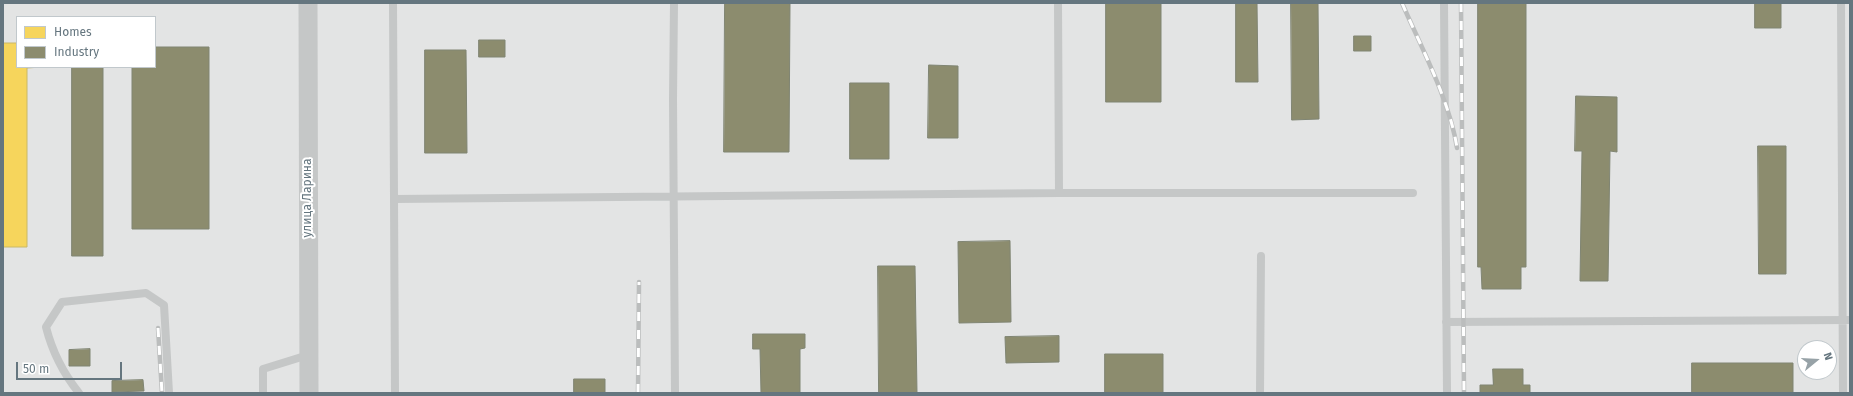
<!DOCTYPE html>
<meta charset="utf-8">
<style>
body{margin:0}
#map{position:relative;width:1853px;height:396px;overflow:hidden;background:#f3f3f1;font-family:"Fira Sans",sans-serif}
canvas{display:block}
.frame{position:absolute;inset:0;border:4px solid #65767f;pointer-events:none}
.legend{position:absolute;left:16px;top:16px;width:140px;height:52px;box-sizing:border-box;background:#fff;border:1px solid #c1c8cc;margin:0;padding:5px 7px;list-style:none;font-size:12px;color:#65767f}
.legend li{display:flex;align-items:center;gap:8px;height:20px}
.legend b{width:20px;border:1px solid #c1c8cc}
.north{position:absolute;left:1797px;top:340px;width:40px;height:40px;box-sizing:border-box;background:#fff;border:1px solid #c1c8cc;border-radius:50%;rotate:72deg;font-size:11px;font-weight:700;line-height:16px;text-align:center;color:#65767f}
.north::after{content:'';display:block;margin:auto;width:14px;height:18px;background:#97a2a7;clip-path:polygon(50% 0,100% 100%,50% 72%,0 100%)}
.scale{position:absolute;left:16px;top:362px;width:106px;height:18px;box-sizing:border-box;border:2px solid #65767f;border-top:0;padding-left:5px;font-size:12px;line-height:14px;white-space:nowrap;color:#65767f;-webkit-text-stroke:3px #fff;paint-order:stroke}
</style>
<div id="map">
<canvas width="1853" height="396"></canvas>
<div class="frame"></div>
<ul class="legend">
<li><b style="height:11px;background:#f6d55c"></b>Homes</li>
<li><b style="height:11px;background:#8c8c6e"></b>Industry</li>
</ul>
<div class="north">N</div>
<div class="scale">50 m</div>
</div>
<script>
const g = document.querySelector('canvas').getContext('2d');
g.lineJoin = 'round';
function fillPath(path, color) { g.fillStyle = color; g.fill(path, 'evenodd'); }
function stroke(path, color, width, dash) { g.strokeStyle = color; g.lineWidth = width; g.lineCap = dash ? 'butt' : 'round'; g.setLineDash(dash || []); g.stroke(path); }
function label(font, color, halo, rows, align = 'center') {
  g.font = font + ' "Fira Sans",sans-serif'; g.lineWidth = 4; g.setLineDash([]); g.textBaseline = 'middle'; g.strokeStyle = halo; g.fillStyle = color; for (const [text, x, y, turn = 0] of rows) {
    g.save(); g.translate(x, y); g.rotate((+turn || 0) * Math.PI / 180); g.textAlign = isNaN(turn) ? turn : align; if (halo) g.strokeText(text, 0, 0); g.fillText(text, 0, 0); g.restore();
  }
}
fillPath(new Path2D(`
 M3,3H1850V393H3ZM17,17H155V67H17ZM1805,348H1829V372H1805Z`), '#e3e4e4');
const homes = new Path2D(`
 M3,43H17V67H41L27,68V247H3Z`);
fillPath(homes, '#f6d55c');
stroke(homes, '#cab866', 1);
const industry = new Path2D(`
 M725,3H790L789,152H724Z
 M1106,3H1161V102H1106Z
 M1236,3H1257L1258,82H1236Z
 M1291,3H1318L1319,119L1292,120Z
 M1478,3H1526V267H1521V289H1482L1481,267H1478Z
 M1755,3H1781V28H1755Z
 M1354,36H1371V51H1354Z
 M479,40H505V57H479Z
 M155,47H209V229H132V67H155Z
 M425,50H466L467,153H425Z
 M929,65L958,66V138H928Z
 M72,67H103V256H72Z
 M850,83H889V159H850Z
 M1576,96L1617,97V152L1610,151L1608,281H1580L1582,151H1575Z
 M1758,146H1786V274H1759Z
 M1010,241L1011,322L959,323L958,242Z
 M878,266H915L917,393H879Z
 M753,334H805V348L800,349V393H761L760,349H753Z
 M1059,336V362L1006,363L1005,337Z
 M90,349V366H69V350Z
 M1105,354H1163V393H1105Z
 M1692,363H1793V393H1692Z
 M1493,369H1523V385H1530V393H1480V385H1493Z
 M574,379H605V393H574Z
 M143,380L144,391L112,392V381Z`);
fillPath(industry, '#8c8c6e');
stroke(industry, '#808573', 1);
stroke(new Path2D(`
 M393,3L395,393
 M674,3L673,99L675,393
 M1058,3L1059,193
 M1444,3L1447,393
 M1841,3L1843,393
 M395,199L1059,193H1413
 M1446,322L1850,320
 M79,393C63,373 52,351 46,327L62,302L146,293L164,305L169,393
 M263,393V369L308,355
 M1260,393L1261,256`), '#c5c7c7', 8);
stroke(new Path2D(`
 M308,3L309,393`), '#c5c7c7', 19);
const rail = new Path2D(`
 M1402,3C1421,47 1450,101 1457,148
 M1461,3L1464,393
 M158,328L162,393
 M638,393L639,282`);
stroke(rail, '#bbbdbd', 4.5);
stroke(rail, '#fff', 3, [9]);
label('12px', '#65767f', '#fff', [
 ["улица Ларина",308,198,-90]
]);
</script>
